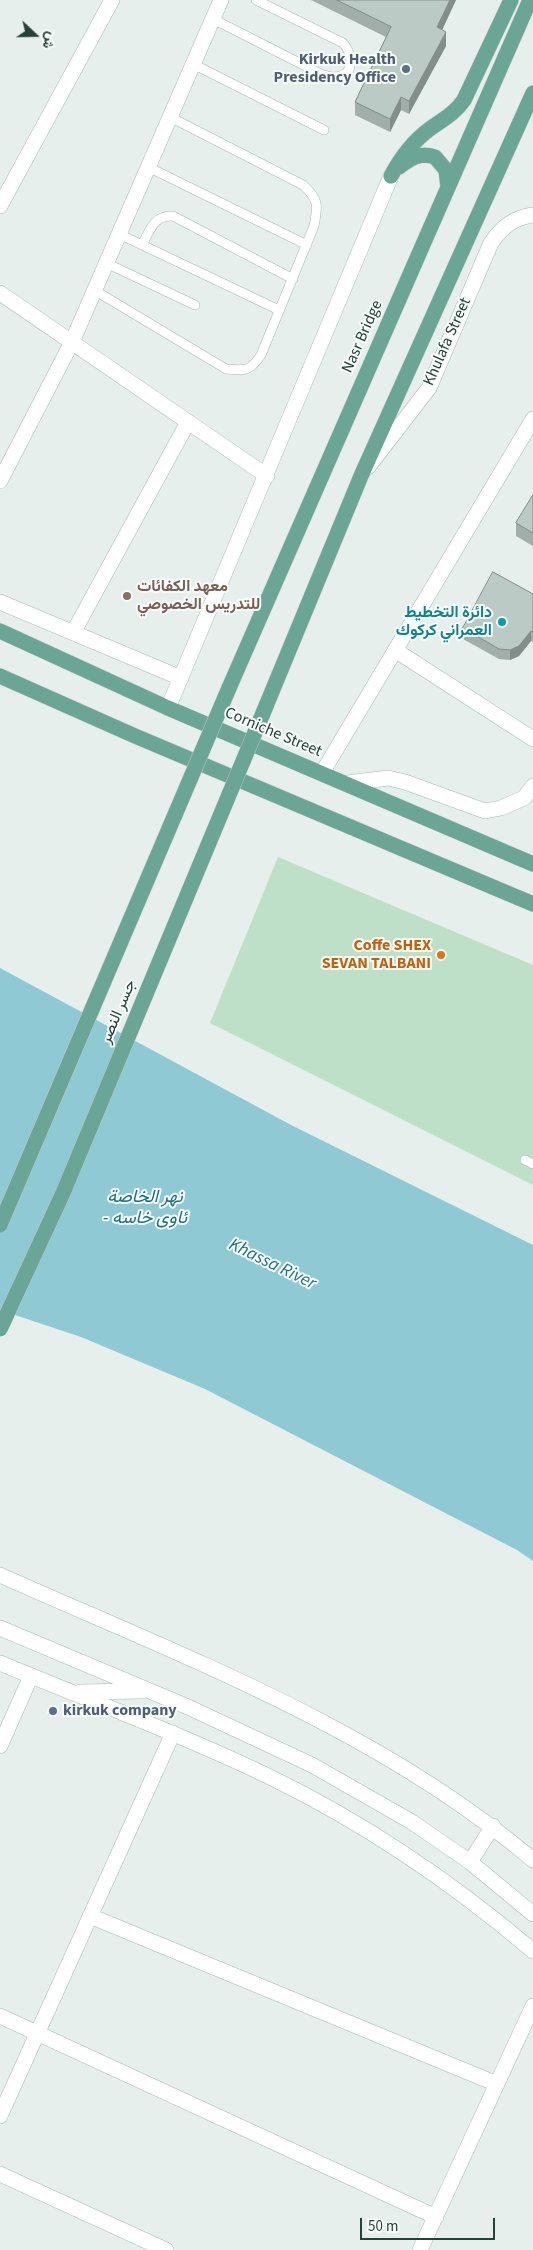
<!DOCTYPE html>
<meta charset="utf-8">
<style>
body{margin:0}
#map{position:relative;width:533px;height:2250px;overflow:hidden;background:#e6efeb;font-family:"Source Sans 3",Vazirmatn,sans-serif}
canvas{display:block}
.north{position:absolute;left:10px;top:10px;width:50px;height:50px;-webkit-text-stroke:4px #f7fbf9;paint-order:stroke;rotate:111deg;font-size:14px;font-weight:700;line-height:20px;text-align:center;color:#24423a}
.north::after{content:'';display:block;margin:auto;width:18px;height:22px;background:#24423a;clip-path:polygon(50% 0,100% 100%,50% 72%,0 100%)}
.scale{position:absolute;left:360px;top:2218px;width:135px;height:22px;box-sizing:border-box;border:2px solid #24423a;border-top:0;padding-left:6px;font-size:15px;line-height:18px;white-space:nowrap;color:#24423a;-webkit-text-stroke:4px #f7fbf9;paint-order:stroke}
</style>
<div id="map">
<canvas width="533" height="2250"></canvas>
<div class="north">ش</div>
<div class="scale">50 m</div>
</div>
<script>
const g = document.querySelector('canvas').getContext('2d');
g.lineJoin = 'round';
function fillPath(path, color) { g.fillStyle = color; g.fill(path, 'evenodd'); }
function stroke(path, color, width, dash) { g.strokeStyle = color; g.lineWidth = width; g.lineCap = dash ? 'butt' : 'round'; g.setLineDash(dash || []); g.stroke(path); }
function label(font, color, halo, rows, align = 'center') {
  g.font = font + ' "Source Sans 3",Vazirmatn,sans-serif'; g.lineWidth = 4; g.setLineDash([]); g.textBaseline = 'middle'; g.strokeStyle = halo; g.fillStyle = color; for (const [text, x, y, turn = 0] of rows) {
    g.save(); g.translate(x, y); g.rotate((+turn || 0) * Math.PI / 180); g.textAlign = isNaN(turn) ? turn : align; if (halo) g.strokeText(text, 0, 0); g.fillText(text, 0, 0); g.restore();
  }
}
fillPath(new Path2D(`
 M278,857L533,965V1185L210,1023Z`), '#bfe0c8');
fillPath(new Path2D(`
 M0,968L291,1125L533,1245V1561L517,1550L205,1389L81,1337L0,1310Z`), '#8ec9d4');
const lane = new Path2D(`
 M213,19L321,74C325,75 330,77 333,77C355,77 354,55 343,43L256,0
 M193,64L324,130
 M148,167L307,245
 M119,234L279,310
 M142,245C150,230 154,215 173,216L293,279
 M106,263L195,305
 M94,290L226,369C246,371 250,371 261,355L314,226C318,206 319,199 303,185L170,117
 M525,1160L533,1164`);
const street = new Path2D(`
 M0,206L112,0
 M0,293L267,476
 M0,481L72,342L221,0
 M0,602L181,678
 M74,631L188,422
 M395,650L533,739
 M168,708L391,176
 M322,773L533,419
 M0,1746L31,1676
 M90,1916L497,2084
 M0,2016L436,2217
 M0,2116L173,1733
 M0,2174L166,2250
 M420,2250L533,2006`);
const secondary = new Path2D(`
 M368,467L429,388L491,243C502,227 513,218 533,215
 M348,783L388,778L405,782L485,811L501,808L524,798L533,786
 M0,1575C184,1657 378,1729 533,1860
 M0,1628L188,1707L312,1765L412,1822L470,1862L533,1914
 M0,1663C91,1701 183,1735 272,1778C366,1824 454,1884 533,1951
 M80,1692L142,1691
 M470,1862L493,1826`);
const primary = new Path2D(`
 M399,167C411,158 420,152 435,157L446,170L448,187
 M391,176C401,157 413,141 431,128C444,119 455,113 464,100L511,0
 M0,631L168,708L533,864
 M0,676L135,736L533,904
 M229,688L530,0
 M266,706L361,476L533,93`);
stroke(lane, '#a8b8b2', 10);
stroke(street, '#a8b8b2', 16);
stroke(secondary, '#a4bbb3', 16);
stroke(primary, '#c2cac8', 16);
stroke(lane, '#fff', 9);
stroke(street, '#fff', 15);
stroke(secondary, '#fff', 15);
stroke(primary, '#6aa596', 15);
const primaryBridge = new Path2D(`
 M0,1225L229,688
 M0,1329L63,1193L266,706`);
stroke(primaryBridge, '#c2cac8', 16, []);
stroke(primaryBridge, '#6aa596', 15);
fillPath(new Path2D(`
 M311,0H456L442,30L446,46L409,114L401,110L390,132L355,115V102L386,37Z
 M533,495V546L516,536V523Z
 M533,594V642L531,641L519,656L510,660L499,659L463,639V628Z`), '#a1aea9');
fillPath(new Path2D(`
 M450,0H456L437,41V27Z
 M446,32V46L409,114V101Z
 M401,97V110L390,132V119Z
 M531,631V641L519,656L510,660V650Z`), '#838d89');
const building = new Path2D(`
 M337,0H450L437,27L446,32L409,101L401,97L390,119L355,102L391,27Z
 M533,495V533L516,523Z
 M493,572L533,594V632L531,631L519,646L510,650L499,649L463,628Z`);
fillPath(building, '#bbcac4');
stroke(building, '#838d89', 1);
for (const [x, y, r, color] of [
 [406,69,5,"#5c6f8a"],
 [127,596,5,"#8d6e63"],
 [502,622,5,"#0f9aa8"],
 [441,955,5,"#e8710a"],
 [53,1711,5,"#5c6f8a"]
]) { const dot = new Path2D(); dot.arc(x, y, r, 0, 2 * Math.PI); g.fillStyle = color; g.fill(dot); stroke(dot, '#f7fbf9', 2); }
label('bold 16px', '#4e5e75', '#f7fbf9', [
 ["Kirkuk Health",396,60],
 ["Presidency Office",396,78],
 ["kirkuk company",63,1711,"left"]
], 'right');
label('16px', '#24423a', '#f7fbf9', [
 ["Nasr Bridge",363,337,-66],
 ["Khulafa Street",448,342,-66],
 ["Corniche Street",273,733,23],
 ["جسر النصر",119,1012,-67]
]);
label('bold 16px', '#785e54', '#f7fbf9', [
 ["معهد الكفائات",137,587],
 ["للتدريس الخصوصي",137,605]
], 'left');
label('bold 16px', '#0d838f', '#f7fbf9', [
 ["دائرة التخطيط",492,613],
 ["العمراني كركوك",492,631]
], 'right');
label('bold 16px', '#c56008', '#f7fbf9', [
 ["Coffe SHEX",431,946],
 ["SEVAN TALBANI",431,964]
], 'right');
label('italic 18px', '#1c6f80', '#f7fbf9', [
 ["نهر الخاصة",145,1198],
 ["- ئاوی خاسە",145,1219],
 ["Khassa River",272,1265,26]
]);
</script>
